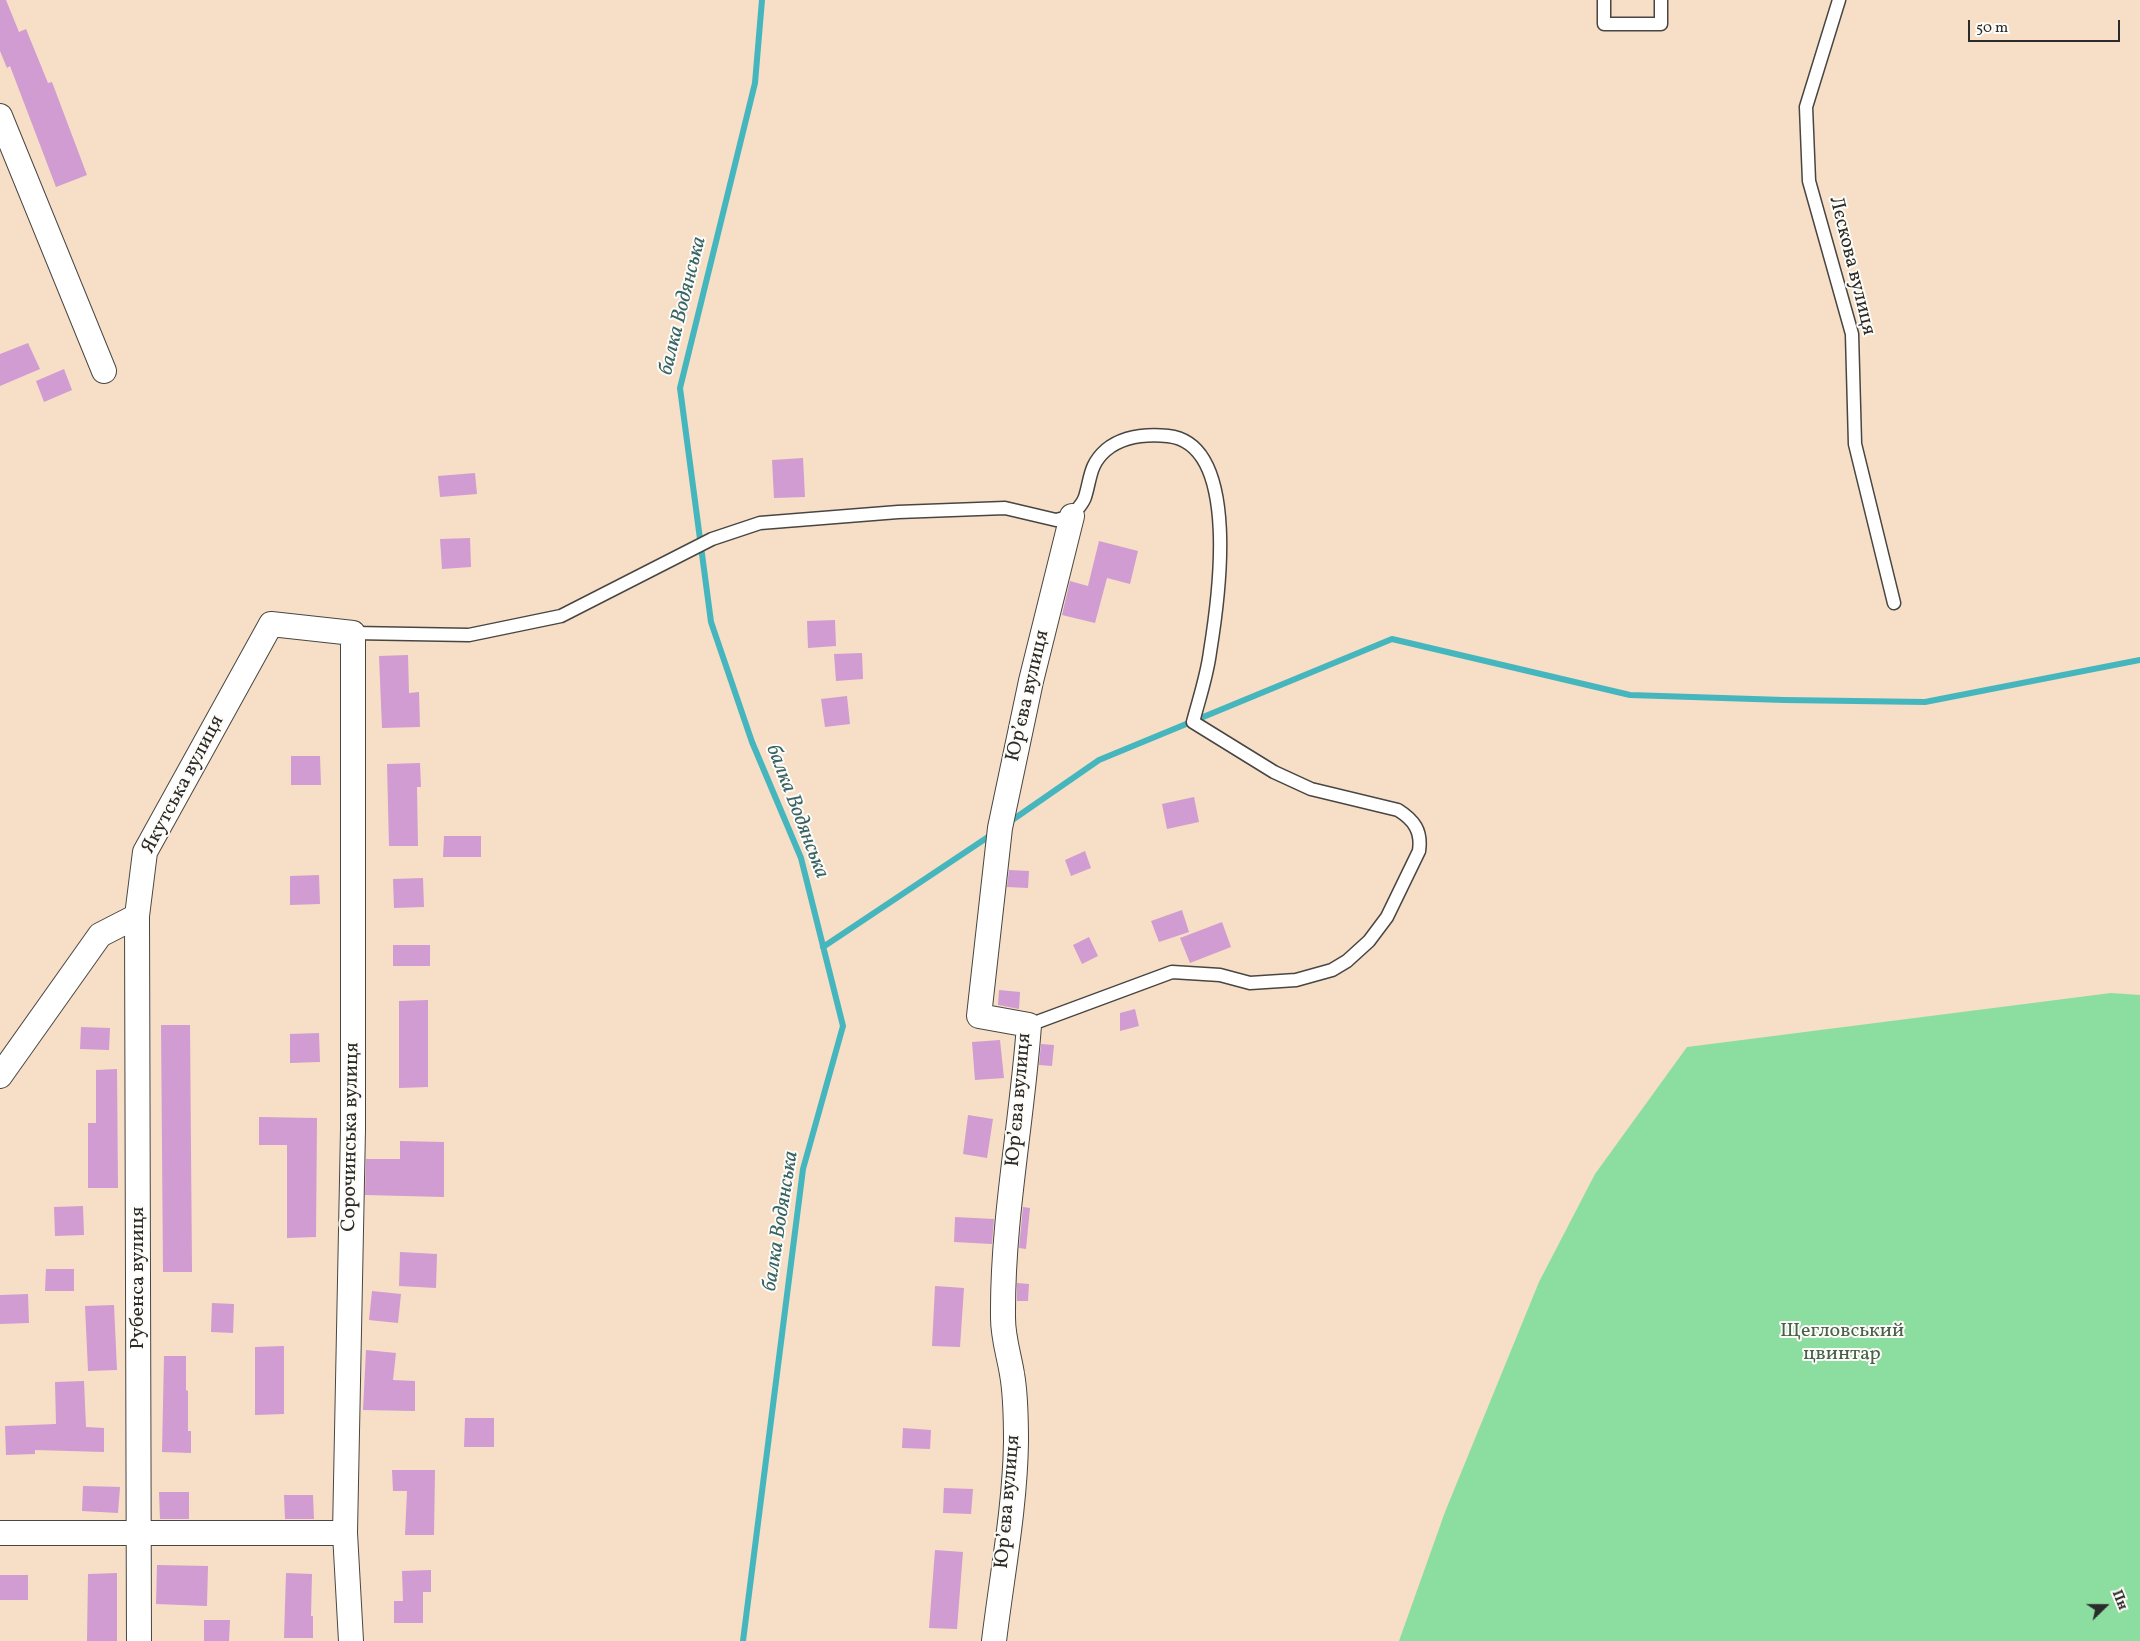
<!DOCTYPE html>
<meta charset="utf-8">
<style>
body{margin:0}
#map{position:relative;width:2140px;height:1641px;overflow:hidden;background:#f6dfc6;font-family:Vollkorn,serif}
canvas{display:block}
.north{position:absolute;left:2080px;top:1581px;width:50px;height:50px;-webkit-text-stroke:4px #fdfcf7;paint-order:stroke;rotate:68deg;font-size:14px;font-weight:700;line-height:20px;text-align:center;color:#2b2b2b}
.north::after{content:'';display:block;margin:auto;width:18px;height:22px;background:#2b2b2b;clip-path:polygon(50% 0,100% 100%,50% 72%,0 100%)}
.scale{position:absolute;left:1968px;top:20px;width:152px;height:22px;box-sizing:border-box;border:2px solid #2b2b2b;border-top:0;padding-left:6px;font-size:15px;line-height:18px;white-space:nowrap;color:#2b2b2b;-webkit-text-stroke:4px #fdfcf7;paint-order:stroke}
</style>
<div id="map">
<canvas width="2140" height="1641"></canvas>
<div class="north">Пн</div>
<div class="scale">50 m</div>
</div>
<script>
const g = document.querySelector('canvas').getContext('2d');
g.lineJoin = 'round';
function fillPath(path, color) { g.fillStyle = color; g.fill(path, 'evenodd'); }
function stroke(path, color, width, dash) { g.strokeStyle = color; g.lineWidth = width; g.lineCap = dash ? 'butt' : 'round'; g.setLineDash(dash || []); g.stroke(path); }
function label(font, color, halo, rows, align = 'center') {
  g.font = font + ' Vollkorn,serif'; g.lineWidth = 4; g.setLineDash([]); g.textBaseline = 'middle'; g.strokeStyle = halo; g.fillStyle = color; for (const [text, x, y, turn = 0] of rows) {
    g.save(); g.translate(x, y); g.rotate((+turn || 0) * Math.PI / 180); g.textAlign = isNaN(turn) ? turn : align; if (halo) g.strokeText(text, 0, 0); g.fillText(text, 0, 0); g.restore();
  }
}
fillPath(new Path2D(`
 M2111,993L2140,995V1641H1399L1445,1512L1539,1282L1595,1174L1687,1047Z`), '#8bde9f');
stroke(new Path2D(`
 M1008,823L1099,760L1392,639L1630,695L1784,700L1925,702L2140,660
 M823,947L994,833
 M743,1641L803,1169L843,1026L801,858L752,742L711,622L680,388L755,83L762,0`), '#46b6be', 6);
fillPath(new Path2D(`
 M0,0H6L19,32L26,29L48,83L52,82L87,175L56,187L10,66L7,68L0,51Z
 M28,343L40,369L0,386V354Z
 M64,369L72,390L44,402L36,381Z
 M803,458L805,497L774,498L772,460Z
 M475,473L477,494L440,497L438,476Z
 M470,538L471,567L442,569L440,539Z
 M1099,541L1138,551L1130,584L1107,578L1095,623L1062,615L1070,581L1088,586Z
 M835,620L836,646L808,648L807,621Z
 M862,653L863,679L836,681L834,654Z
 M408,655L409,693L419,692L420,727L382,728L379,656Z
 M847,696L850,724L825,727L821,699Z
 M291,756H320L321,785H291Z
 M420,763L421,787H417L418,846H389L387,764Z
 M1194,797L1199,822L1167,829L1162,804Z
 M444,836H481V857H443Z
 M1085,851L1091,868L1071,876L1065,860Z
 M1009,870L1029,871L1028,888L1007,887Z
 M319,875L320,904L290,905V876Z
 M423,878L424,907L394,908L393,879Z
 M1182,910L1189,932L1159,942L1151,921Z
 M1222,922L1231,947L1190,963L1180,938Z
 M1089,937L1098,956L1082,964L1073,945Z
 M393,945H430V966H393Z
 M999,990L1020,992L1019,1009L998,1005Z
 M428,1000V1087L399,1088V1001Z
 M1135,1009L1139,1026L1120,1031V1013Z
 M161,1025H190L192,1272H163Z
 M81,1027L110,1028L109,1050L80,1049Z
 M319,1033L320,1062L290,1063V1034Z
 M1000,1040L1004,1078L975,1080L972,1042Z
 M1041,1044L1054,1045L1052,1066L1039,1065Z
 M117,1069L118,1188H88V1123H96V1070Z
 M968,1115L993,1119L987,1158L963,1154Z
 M259,1117L317,1118L316,1237L287,1238V1145H259Z
 M400,1141L444,1142V1197L365,1195L366,1159H400Z
 M83,1206L84,1235L55,1236L54,1207Z
 M1023,1207L1030,1208L1026,1249L1019,1248Z
 M955,1217L994,1219L992,1244L954,1242Z
 M400,1252L437,1254L436,1288L399,1286Z
 M46,1269H74V1291H45Z
 M1017,1283L1029,1284L1028,1301H1017Z
 M935,1286L964,1288L960,1347L932,1346Z
 M372,1291L401,1294L398,1323L369,1320Z
 M28,1294L29,1323L0,1324V1295Z
 M212,1303L234,1304L233,1333L211,1332Z
 M114,1305L117,1370L88,1371L85,1306Z
 M284,1346V1414L255,1415V1347Z
 M366,1350L396,1353L393,1380L415,1381V1411L363,1410Z
 M164,1356H186V1390L188,1391V1431H191V1453L162,1452Z
 M84,1381L86,1427L104,1428V1452L35,1450V1454L6,1455L5,1426L56,1424L55,1382Z
 M465,1418H494V1447H464Z
 M903,1428L931,1430L930,1449L902,1448Z
 M392,1470H435L434,1535H405L407,1491H393Z
 M83,1486L120,1487L118,1513L82,1511Z
 M944,1488L973,1489L971,1514L943,1513Z
 M159,1492H189V1519H160Z
 M284,1495H313L314,1519H285Z
 M935,1550L963,1552L957,1629L929,1628Z
 M157,1565L208,1566L207,1606L156,1604Z
 M431,1570V1592H423V1623H394V1601H403L402,1571Z
 M117,1573V1641H87L88,1574Z
 M286,1573L312,1574L311,1616H313V1638H284Z
 M0,1575H28V1600H0Z
 M204,1620H230L229,1641H204Z`), '#d09cd1');
const lane = new Path2D(`
 M1604,0V24H1661V0
 M1839,0L1806,107L1809,181L1852,334L1855,444L1894,603
 M353,633L469,635L561,616L712,539L760,523L898,512L1005,508L1056,520L1072,516C1076,510 1083,504 1085,497C1091,478 1089,465 1106,450C1123,436 1147,434 1168,436C1242,444 1218,603 1210,652C1207,676 1199,699 1193,722L1274,772L1311,789L1398,810C1414,820 1422,831 1419,851L1387,917L1369,941L1347,961L1332,970L1296,980L1250,983L1220,975L1172,972L1029,1025`);
const street = new Path2D(`
 M0,116L104,371
 M137,916L139,1641
 M0,1076L100,935L137,916L145,852L271,624L353,633V1129L345,1533L351,1641
 M0,1533H345
 M994,1641C1002,1575 1015,1508 1016,1442C1016,1420 1016,1396 1012,1374C1009,1355 1003,1338 1003,1318C1002,1220 1022,1123 1029,1025L979,1016L1000,828L1031,681L1072,516`);
stroke(lane, '#494642', 15);
stroke(street, '#494642', 26);
stroke(lane, '#fff', 12);
stroke(street, '#fff', 24);
label('20px', '#2b2b2b', '#fdfcf7', [
 ["Лєскова вулиця",1851,266,76],
 ["Юр’єва вулиця",1029,696,-77],
 ["Якутська вулиця",184,785,-62],
 ["Юр’єва вулиця",1020,1100,-85],
 ["Сорочинська вулиця",352,1137,-89],
 ["Рубенса вулиця",139,1278,-90],
 ["Юр’єва вулиця",1009,1502,-85]
]);
label('20px', '#48614e', '#fdfcf7', [
 ["Щегловський",1842,1332],
 ["цвинтар",1842,1355]
]);
label('italic 21px', '#366366', '#fdfcf7', [
 ["балка Водянська",684,306,-76],
 ["балка Водянська",796,812,69],
 ["балка Водянська",782,1221,-81]
]);
</script>
